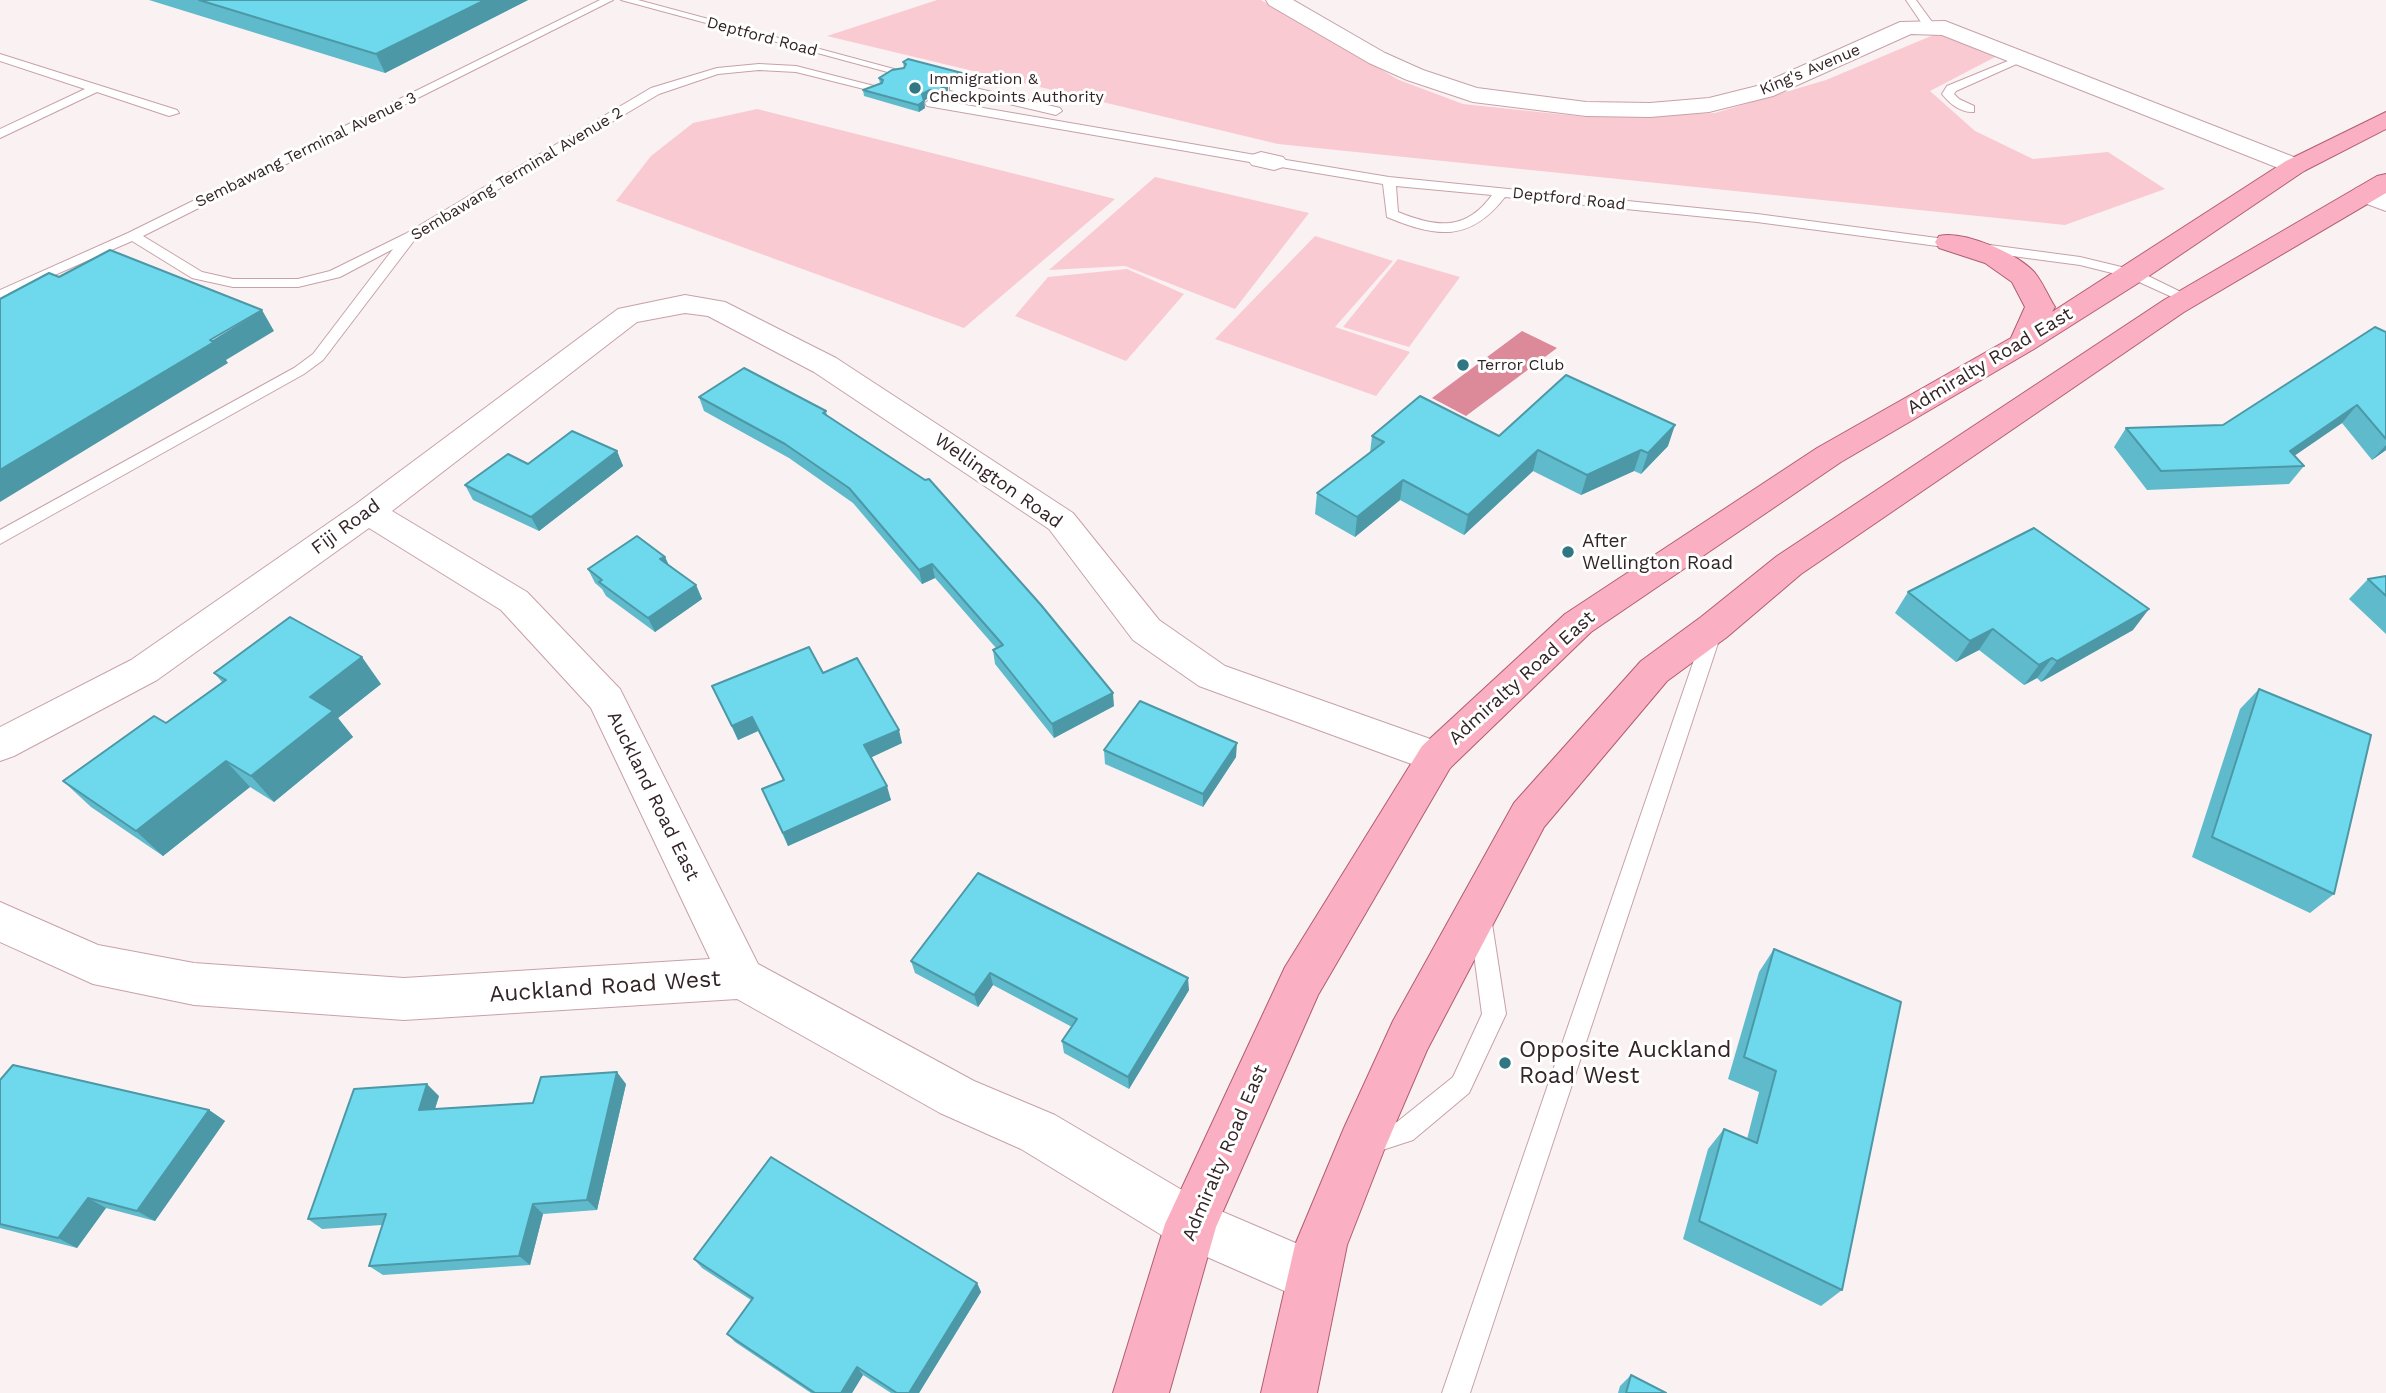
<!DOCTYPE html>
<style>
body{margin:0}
canvas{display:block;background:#faf1f2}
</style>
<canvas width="2386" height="1393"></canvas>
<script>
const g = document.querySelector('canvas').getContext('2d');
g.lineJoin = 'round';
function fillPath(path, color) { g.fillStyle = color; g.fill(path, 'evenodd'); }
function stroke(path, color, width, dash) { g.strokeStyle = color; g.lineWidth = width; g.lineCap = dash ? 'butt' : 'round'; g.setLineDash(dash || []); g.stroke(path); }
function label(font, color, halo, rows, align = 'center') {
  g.font = font + ' "Work Sans",sans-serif'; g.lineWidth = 6; g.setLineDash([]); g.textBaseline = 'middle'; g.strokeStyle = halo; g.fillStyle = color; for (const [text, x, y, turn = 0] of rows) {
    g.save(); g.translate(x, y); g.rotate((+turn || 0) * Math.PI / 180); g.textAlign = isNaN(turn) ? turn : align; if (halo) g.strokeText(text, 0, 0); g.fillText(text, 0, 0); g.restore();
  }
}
fillPath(new Path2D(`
 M937,0H1261L1399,80L1463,104L1586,117L1715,113L1826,80L1943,31L1999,55L1930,91L1975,131L2033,159L2108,152L2165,189L2065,225L1278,144L827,36Z
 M757,109L1115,199L964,328L616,201L651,156L693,123Z
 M1155,177L1309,213L1235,309L1125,266L1049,270Z
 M1315,236L1393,261L1335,327L1410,352L1376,396L1215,339Z
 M1398,259L1460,277L1409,347L1343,327Z
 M1127,269L1184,294L1126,361L1015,316L1048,277Z`), '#facad2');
fillPath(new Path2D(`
 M1522,331L1557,348L1466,416L1432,398Z`), '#dc899a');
const lane = new Path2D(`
 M600,0H613L143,236L202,272L233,279H298L330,271L405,234L651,88L717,68L759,64L796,66L882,88L876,92L796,72L759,70L718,74L659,94L416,238L323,360L304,374L0,544V530L294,368L313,354L393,249L340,277L298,287H233L192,278L132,241L0,299V290L128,233Z
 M621,0H638L905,72L895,74Z
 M1906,0H1916L1935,26L1933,28H1925Z
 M0,54L177,110L179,113L169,116L97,92L0,138V129L85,89L0,61Z
 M2020,56L2030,58L1956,91L1954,94L1959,99L1974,106V112C1961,113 1950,104 1942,94L1947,86Z
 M954,83L1060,108L1062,111L1056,115L950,90V84Z
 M931,99L1261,156L1267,160L1261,164L927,106L925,103Z
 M1274,158L1389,177L1757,214L2080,257L2138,271L2193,298L2191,301H2181L2128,277L2080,265L1757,222L1505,197C1470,242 1437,238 1387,217L1383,184L1269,165V159ZM1396,186L1492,195C1466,231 1437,228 1398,212Z
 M1714,621L1721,623L1723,628L1470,1393H1442L1705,628L1707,623Z
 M1480,907L1488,910L1491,917L1506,1014L1469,1093L1413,1140L1367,1155L1358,1152L1355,1143L1358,1134L1397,1122L1453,1077L1482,1014L1469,917L1472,910Z`);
const street = new Path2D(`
 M1266,0H1293L1385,53L1423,70L1477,88L1586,102L1650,103L1709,98L1757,86L1900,22L1945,21L2304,161L2308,166L2304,171L2295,174L2286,171L1942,35L1911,34L1773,96L1709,112L1650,117L1586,116L1473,102L1407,80L1369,63L1269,5Z
 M1261,152L1283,157L1287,162L1283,167L1274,170L1252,165L1248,160L1252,155Z
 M2365,186L2386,193V211L2356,200L2352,194L2356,188Z
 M685,295L725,302L836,358L1073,513L1159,620L1225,666L1450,746L1456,757L1450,768L1436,773L1199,686L1133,640L1049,529L814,372L708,316L685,313L637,322L392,511L527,592L620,689L758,964L974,1081L1055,1115L1209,1206L1333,1259L1340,1278L1333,1297L1314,1304L1173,1242L1021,1149L940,1113L737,999L404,1020L194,1005L93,984L0,942V902L98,945L194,963L404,978L710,959L591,708L501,610L369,528L157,680L14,756L0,761V727L131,660L356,504L618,309Z`);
const primary = new Path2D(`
 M2386,112V129L2304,171L2143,280L2034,349L1841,462L1591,632L1450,768L1318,995L1216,1227L1169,1393H1113L1165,1224L1285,967L1422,746L1565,614L1817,448L2011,338L2025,307L2012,282L1985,263L1939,248L1935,242L1939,236C1963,230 2019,254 2035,273C2043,283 2048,296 2055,307L2052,312L2286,161Z
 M2386,174V193L2184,312L1801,574L1727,637L1667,681L1544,827L1427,1050L1384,1150L1347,1245L1317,1393H1261L1295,1245L1344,1128L1393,1021L1514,803L1641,661L1701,617L1777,556L2164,300L2377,176Z`);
stroke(lane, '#c8a1a8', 2);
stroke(street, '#c8a1a8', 2);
stroke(primary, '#b25d71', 2);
fillPath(lane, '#fff');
fillPath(street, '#fff');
fillPath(primary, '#fab0c2');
fillPath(new Path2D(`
 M149,0H528L385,73Z
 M903,62L962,73L963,80L948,82V91L939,98L931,96L924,101L925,108L919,112L864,96L863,90L880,84L879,78L904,68Z
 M2386,332V450L2372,460L2342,423L2294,456L2304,466L2289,484L2147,490L2114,447L2126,428L2223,425Z
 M699,397L826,411L827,415L1114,706L1054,738L995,664L993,650L996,648L935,578L922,584L853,503L789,458L704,411Z
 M1372,436H1499L1668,446L1641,474L1634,471L1581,495L1533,471L1464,535L1400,500L1355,537L1315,514L1317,493L1370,453Z
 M617,451L623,466L539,531L473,500L465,485L528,464Z
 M665,557L669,565L696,585L702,599L655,632L606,596L602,589L595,583L588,569Z
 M2386,576V634L2349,599L2368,579Z
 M1908,592L2133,630L2041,682L2037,678L2024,685L1979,650L1956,662L1895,613Z
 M214,673L381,684L338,718L353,737L274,802L250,787L163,856L91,807L63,781L166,723L222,682Z
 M823,673L902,743L871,757L891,800L788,846L768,803L783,780L758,731L738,740L712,686Z
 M2259,689L2334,894L2310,913L2192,857L2240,709Z
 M1104,750L1236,757L1203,807L1105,764Z
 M1774,949L1842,1290L1821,1306L1683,1239L1708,1149L1724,1129L1747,1139L1759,1092L1728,1079L1759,972Z
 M911,961L1189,990L1129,1089L1064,1053L1062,1041L1072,1027L993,985L978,1007L915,973Z
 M0,1080L209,1110L225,1121L155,1221L106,1208L77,1248L0,1228Z
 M626,1084L597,1210L543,1214L530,1265L383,1275L369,1266L382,1225L322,1229L308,1219L439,1096L435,1109L533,1103Z
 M694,1259L977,1283L981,1292L919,1393H891L863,1375L852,1393H811L735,1342L727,1334L751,1300L702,1268Z
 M1631,1375L1666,1393H1618L1620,1386Z`), '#5fbbcc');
fillPath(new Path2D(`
 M485,0H528L385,73L376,54Z
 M962,73L963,80L948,82V91L939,98L938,91L947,76Z
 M930,90L931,96L924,101L922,94Z
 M924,101L925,108L919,112L918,105Z
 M262,310L274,331L226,360L228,363L0,502V470Z
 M2357,405L2342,423L2278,467L2290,451Z
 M1675,425L1668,446L1641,474L1648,453Z
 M2386,445V450L2372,460Z
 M1538,450L1533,471L1464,535L1468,515Z
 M1641,450L1634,471L1581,495L1587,475Z
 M617,451L623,466L539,531L531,517Z
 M1403,480L1400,500L1355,537L1357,517Z
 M665,557L671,571L660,559Z
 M932,564L935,578L922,584L919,570Z
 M696,585L702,599L655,632L648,618Z
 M2149,609L2133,630L2041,682L2057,661Z
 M1993,629L1979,650L1956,662L1970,641Z
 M362,657L381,684L338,718L353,737L274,802L251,776L310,697Z
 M2052,658L2037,678L2024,685L2039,665Z
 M1113,693L1114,706L1054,738L1052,724Z
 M752,717L758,731L738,740L732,726Z
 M899,730L902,743L868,759L864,745Z
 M1237,743L1236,757L1203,807V794Z
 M226,761L250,787L163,856L136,831Z
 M887,786L891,800L788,846L783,833Z
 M990,973L993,985L978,1007L974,995Z
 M1188,978L1189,990L1129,1089L1128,1077Z
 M617,1072L626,1084L597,1210L587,1200Z
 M427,1084L439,1096L431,1121L419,1110Z
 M209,1110L225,1121L155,1221L137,1211Z
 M88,1198L106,1208L77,1248L58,1238Z
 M533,1204L543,1214L530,1265L519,1256Z
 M977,1283L981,1292L919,1393H909Z
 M857,1367L863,1375L852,1393H841Z`), '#4d98a6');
const building = new Path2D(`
 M199,0H485L376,54Z
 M908,59L962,73L947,76V84L938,91L930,90L922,94L924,101L918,105L863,90L882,83L883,80L879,78L892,70L904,68L906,64L903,62Z
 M110,250L262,310L210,340L214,342L0,470V299L49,273L59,277Z
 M2375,327L2386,332V439L2357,405L2290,451L2304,466L2161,471L2126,428L2223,425Z
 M744,368L826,411L823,413L925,480L929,479L1041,605L1113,693L1052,724L993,650L1003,645L932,564L919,570L849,488L785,444L699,397Z
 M1566,375L1675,425L1648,453L1641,450L1587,475L1538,450L1468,515L1403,480L1357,517L1317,493L1384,442L1372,436L1420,396L1499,436Z
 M572,431L617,451L531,517L465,485L508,454L528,464Z
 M2034,528L2149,609L2057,661L2052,658L2039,665L1993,629L1970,641L1908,592Z
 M637,536L665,557L660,559L696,585L648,618L599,582L602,580L588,569Z
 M2386,576V596L2368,579Z
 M290,617L362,657L310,697L333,711L251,776L226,761L136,831L63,781L154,716L166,723L226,680L214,673Z
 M809,647L823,673L857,658L899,730L864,745L887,786L783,833L762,789L784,780L752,717L732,726L712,686Z
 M2259,689L2371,735L2334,894L2212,837Z
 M1140,701L1237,743L1203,794L1104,750Z
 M978,873L1188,978L1128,1077L1062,1041L1077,1019L990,973L974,995L911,961Z
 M1774,949L1901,1002L1842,1290L1699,1221L1724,1129L1757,1143L1776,1071L1744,1057Z
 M13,1065L209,1110L137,1211L88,1198L58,1238L0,1224V1080Z
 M617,1072L587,1200L533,1204L519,1256L369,1266L386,1214L308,1219L354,1089L427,1084L419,1110L533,1103L541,1077Z
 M771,1157L977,1283L909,1393H897L857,1367L841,1393H815L727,1334L753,1298L694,1259Z
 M1631,1375L1666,1393H1626Z`);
fillPath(building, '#6ed9ed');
stroke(building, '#4d98a6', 2);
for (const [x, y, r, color] of [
 [915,88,7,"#307683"],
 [1463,365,7,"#307683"],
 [1568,552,7,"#307683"],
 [1505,1063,7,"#307683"]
]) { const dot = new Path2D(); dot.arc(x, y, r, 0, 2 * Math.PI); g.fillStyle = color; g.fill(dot); stroke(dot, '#fff', 2.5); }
label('16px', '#332427', '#fff', [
 ["Deptford Road",762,37,15],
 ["King's Avenue",1810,70,-23],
 ["Sembawang Terminal Avenue 3",306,150,-26],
 ["Sembawang Terminal Avenue 2",517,174,-31],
 ["Deptford Road",1569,199,6]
]);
label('16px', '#332427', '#fff', [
 ["Immigration &",929,79],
 ["Checkpoints Authority",929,97],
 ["Terror Club",1477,365]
], 'left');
label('19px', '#332427', '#fff', [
 ["Admiralty Road East",1990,361,-31],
 ["Wellington Road",998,481,35],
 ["Fiji Road",346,527,-36],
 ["Admiralty Road East",1522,678,-42],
 ["Auckland Road East",653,796,64],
 ["Admiralty Road East",1225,1153,-67]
]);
label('19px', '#332427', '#fff', [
 ["After",1582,541],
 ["Wellington Road",1582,563]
], 'left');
label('23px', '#332427', '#fff', [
 ["Auckland Road West",605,987,-4]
]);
label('23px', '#332427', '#fff', [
 ["Opposite Auckland",1519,1050],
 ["Road West",1519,1076]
], 'left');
</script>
